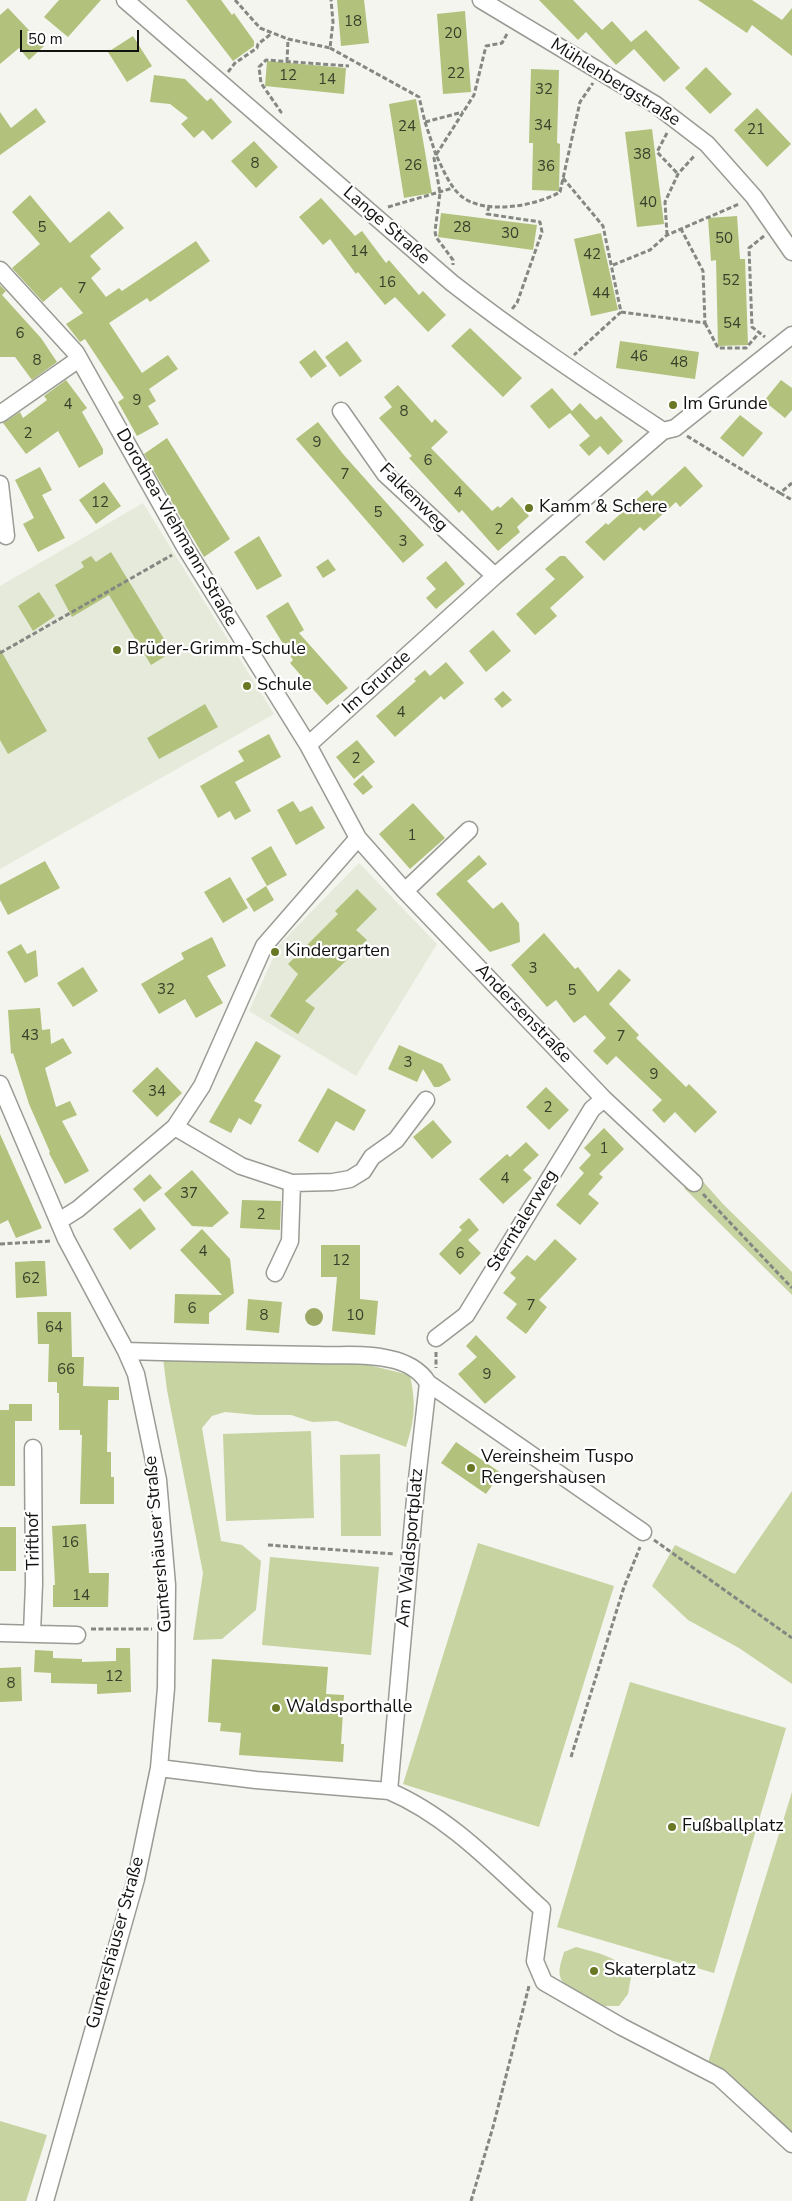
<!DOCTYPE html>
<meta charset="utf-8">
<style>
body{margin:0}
#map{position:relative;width:792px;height:2201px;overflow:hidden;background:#f3f5ee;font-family:"Nunito Sans",sans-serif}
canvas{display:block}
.scale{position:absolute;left:20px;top:30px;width:119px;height:22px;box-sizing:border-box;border:2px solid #121210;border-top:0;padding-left:6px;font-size:15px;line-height:18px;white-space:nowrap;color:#121210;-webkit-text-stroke:4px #fff;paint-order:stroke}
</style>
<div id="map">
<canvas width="792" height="2201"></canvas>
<div class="scale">50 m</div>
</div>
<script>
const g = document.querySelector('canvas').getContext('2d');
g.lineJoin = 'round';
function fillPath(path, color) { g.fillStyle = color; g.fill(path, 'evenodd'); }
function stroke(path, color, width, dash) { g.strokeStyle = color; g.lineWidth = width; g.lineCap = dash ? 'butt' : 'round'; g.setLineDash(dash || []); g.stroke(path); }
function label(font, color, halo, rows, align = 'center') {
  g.font = font + ' "Nunito Sans",sans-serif'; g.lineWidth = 4.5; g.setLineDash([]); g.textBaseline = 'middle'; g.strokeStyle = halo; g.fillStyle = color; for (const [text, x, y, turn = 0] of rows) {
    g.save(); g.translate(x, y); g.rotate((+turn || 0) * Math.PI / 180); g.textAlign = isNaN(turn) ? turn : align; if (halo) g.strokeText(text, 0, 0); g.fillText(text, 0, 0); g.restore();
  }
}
fillPath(new Path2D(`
 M143,503L274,714L0,869V586Z
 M359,863L437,944L356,1076L249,1011L279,945Z`), '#e6eadb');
fillPath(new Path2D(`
 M698,1176L723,1204L792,1272V1295L684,1188Z
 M163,1358L356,1362L410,1375C416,1405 415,1419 406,1447L337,1421L312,1422L291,1415H257L225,1412L212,1416L202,1428L221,1541L242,1545L261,1561L256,1610L222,1639L193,1640L203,1573L167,1390Z
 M311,1431L314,1518L226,1521L223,1434Z
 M380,1454L381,1536H341L340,1455Z
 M792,1491V1684L739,1648L688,1620L652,1586L675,1545L735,1574Z
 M478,1543L614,1586L539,1827L403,1784Z
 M270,1557L379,1567L371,1655L262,1645Z
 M630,1682L786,1728L714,1973L557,1927Z
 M792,1792V2145L707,2066Z
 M576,1947C598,1953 619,1956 631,1977L628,1994L619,2006C614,2006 609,2006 604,2006C593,2004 565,1989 561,1979C557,1971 562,1960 564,1952Z
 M0,2121L47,2135L26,2201H0Z`), '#c7d3a1');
fillPath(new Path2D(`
 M305 1317a9 9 0 1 1 18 0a9 9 0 1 1-18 0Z`), '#9aa864');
fillPath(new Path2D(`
 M59,0H101L68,37L44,17Z
 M186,0H221L232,15L234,13L254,41V46L233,61Z
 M337,0H364L369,43L341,46Z
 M539,0H573L602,30L612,21L631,42L646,30L680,68L664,82L634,49L616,65L586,32L578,40Z
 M698,0H752L782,20L792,8V56L752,25L747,33Z
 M8,8L44,46L29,60L19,48L0,64V15Z
 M465,11L471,92L443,94L437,14Z
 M133,36L152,66L127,82L108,52Z
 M267,61L346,68L344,94L265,86Z
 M706,67L732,94L710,114L685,88Z
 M531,69L559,70L557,143L560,144L559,191L532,190L533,143H529Z
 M154,75L185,79L207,101L211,98L232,122L212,140L203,130L194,138L181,124L188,118L170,104L150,102Z
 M416,99L432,193L404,198L389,104Z
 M36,108L46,122L0,155V112L11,128Z
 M757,108L791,144L767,167L734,130Z
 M652,129L664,224L637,227L625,132Z
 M254,141L278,167L256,188L231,161Z
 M30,195L70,243L109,211L124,228L90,256L101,269L91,278L106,297L119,288L122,291L196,241L210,261L150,302L147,298L109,323L142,373L168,355L178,369L149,389L156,401L148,406L159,424L137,436L118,402L124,398L85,339L80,342L66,324L83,313L61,287L43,302L12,268L40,244L12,212Z
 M321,198L355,236L362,231L386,263L389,260L419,295L423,291L446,315L428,332L395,297L385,305L358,272L356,274L330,239L323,245L299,217Z
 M441,213L537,225L533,250L438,237Z
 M737,216L740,259H745L748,345L718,346L716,260L711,261L708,218Z
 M601,233L618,310L591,316L574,239Z
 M0,285L6,291L2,295L41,338L57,362L32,380L15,357H0Z
 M470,328L522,378L503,397L451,346Z
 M347,341L362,361L340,377L325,357Z
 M620,341L699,352L695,379L616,368Z
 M315,350L327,366L311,378L299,362Z
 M66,380L87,408L82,412L103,449V454L79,468L58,431L26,454L3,423L20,412L23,418L47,400L44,396Z
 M781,380L792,388V410L785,418L764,401Z
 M398,385L432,423L435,419L448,432L431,448L492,511L498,506L500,508L512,497L529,516L517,527L520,532L498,551L462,510L459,513L409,458L412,456L379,418L392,407L384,397Z
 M552,388L572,411L580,403L596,420L601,416L623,441L608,455L600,446L589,456L579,445L590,436L570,413L549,429L530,406Z
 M740,415L763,433L743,457L720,438Z
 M318,422L343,454L424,545L403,563L296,439Z
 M167,438L230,539L204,557L144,454Z
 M685,466L703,486L680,507L676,502L644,531L640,527L604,561L585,542L606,523L608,525L647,490L652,496Z
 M40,467L52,490L42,495L65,538L38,552L23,524L34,518L15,480Z
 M104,482L121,506L96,524L79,500Z
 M259,536L282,576L257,590L234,552Z
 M111,552L172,652L151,665L109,595L72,617L55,585L84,567L81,562L91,556L96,562Z
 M560,556H565L584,577L550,608L557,616L535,635L516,614L555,579L545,569Z
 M328,559L336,570L323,578L316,567Z
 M446,561L465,584L436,609L426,598L436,589L426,578Z
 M39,592L55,616L33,631L18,606Z
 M288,602L304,630L299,633L348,688L327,705L290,663L293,660L266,616Z
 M493,630L511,651L486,672L469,651Z
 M0,649L47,731L8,754L0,740Z
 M446,662L464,683L444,700L441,696L395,737L376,716L416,681L414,679L425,670L430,676Z
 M503,691L512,700L502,708L494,699Z
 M205,704L218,727L159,759L147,738Z
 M269,734L281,757L235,782L251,811L235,820L230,811L218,818L200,786L244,761L238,751Z
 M357,740L375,762L354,779L336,757Z
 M363,775L373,787L363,795L353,784Z
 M293,801L300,812L312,806L325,828L296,845L277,810Z
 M413,803L445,838L410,869L379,834Z
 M271,846L287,875L267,886L251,858Z
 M479,855L487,864L467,881L493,909L502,902L519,923L520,942L490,952L436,894Z
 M45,861L60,888L8,915L0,900V885Z
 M230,877L248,908L223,923L204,892Z
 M266,886L274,900L254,912L246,899Z
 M357,889L377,909L356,930L367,940L305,1001L315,1008L298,1034L270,1016L298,974L288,964L338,914L335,911Z
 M544,933L575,969L578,967L598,992L619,969L631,980L609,1004L639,1035L636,1038L686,1087L689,1084L717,1112L695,1133L675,1112L664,1123L652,1110L662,1100L616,1056L607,1065L593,1051L606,1038L585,1015L574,1023L556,1000L547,1007L511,965Z
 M212,937L226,966L207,976L223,1003L196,1018L185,999L159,1014L141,984L184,959L181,953Z
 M21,944L27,954L36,950L38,976L25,983L7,952Z
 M83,967L98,991L73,1007L57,983Z
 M40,1008L42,1030L50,1029L51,1044L63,1038L72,1053L45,1068L56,1107L70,1101L77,1115L62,1121L89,1171L65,1184L49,1153L50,1152L29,1104L13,1053L11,1054L8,1010Z
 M256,1041L281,1056L254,1101L262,1105L251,1125L239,1118L231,1133L209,1122Z
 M399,1045L442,1064L451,1080L439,1087H434L423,1069L417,1082L388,1069Z
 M157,1067L182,1093L157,1117L132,1091Z
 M546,1087L569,1110L549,1130L526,1107Z
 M328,1088L366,1110L354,1131L336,1121L318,1153L298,1141Z
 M433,1120L452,1142L432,1159L413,1137Z
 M604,1128L624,1149L599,1174L603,1177L588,1194L599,1203L580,1225L556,1205L584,1173L579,1168L591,1155L584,1148Z
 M0,1134L42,1228L16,1238L8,1220L0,1224Z
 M526,1142L539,1155L523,1170L532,1178L503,1204L479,1179L507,1154L510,1157Z
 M192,1170L229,1213L212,1227L192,1226L164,1194Z
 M150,1174L162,1188L144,1202L133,1189Z
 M242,1200L281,1201L280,1230L240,1228Z
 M140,1208L156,1229L130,1250L113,1229Z
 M469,1218L479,1230L468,1240L481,1253L460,1275L439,1254L462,1230L459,1227Z
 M202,1229L230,1259L234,1293L209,1313V1324L174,1323L175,1294L222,1295L180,1250Z
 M555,1239L577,1259L539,1300L547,1307L526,1334L506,1318L517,1304L503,1293L516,1278L510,1273L527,1255L535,1261Z
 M321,1245H360V1299L378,1301L375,1335L332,1331L337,1277H321Z
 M34,1261H45L47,1296L16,1298L15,1262Z
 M248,1299L282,1302L279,1333L246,1330Z
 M37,1312H71L72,1357H84L83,1386L119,1387V1400H108L107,1452H111V1477H114V1504H80L82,1435H80V1430H59V1393H57V1382H48L49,1344H38Z
 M476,1335L516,1377L485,1404L458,1374L477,1357L466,1346Z
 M9,1404H32V1421H15V1486H0V1410H9Z
 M456,1442L501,1473L486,1494L441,1463Z
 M86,1524L89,1573H109L108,1607H53V1585H55L52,1526Z
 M0,1527H16V1571H0Z
 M116,1648H130L131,1692L97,1694V1684L51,1683V1673L34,1672L35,1650L53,1651V1658L82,1659V1662L116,1661Z
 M212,1659L328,1667L326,1694L344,1695L341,1744H344L343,1762L239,1755L241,1733L220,1731L221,1723L208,1722Z
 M21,1667L22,1701L0,1702V1668Z`), '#b2c17c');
const minor = new Path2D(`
 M125,0L452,283C520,336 591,383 663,431
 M481,0L656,105L707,144L754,197L792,252
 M0,270L76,353L185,547L308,745L358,838L405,891L604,1099L694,1183
 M341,411L385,474L495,576
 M0,414L79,359
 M0,484L6,536
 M308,745L495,576L663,431L675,428L792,335
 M405,891L469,830
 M0,1084L66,1239L126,1351L136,1374L158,1480L167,1585L166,1688L159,1768L136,1879L45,2201
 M175,1127L241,1166L292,1183L333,1182L350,1179L363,1171L372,1157L396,1140L426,1100
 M59,1221L78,1209L175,1127L202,1086L264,946L358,838
 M275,1273L290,1241L292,1183
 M436,1338L466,1315L592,1109L604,1099
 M126,1351C190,1353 254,1354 318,1355C342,1356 366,1353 390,1359C405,1362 420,1370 428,1383L416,1488L389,1791L256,1780L159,1768
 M428,1383L643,1532
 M0,1633L77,1635
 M32,1633L34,1584L33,1448
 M389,1791C448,1816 495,1866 542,1909L535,1961L544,1982L622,2027L719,2077L792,2144`);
stroke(minor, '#999b94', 19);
stroke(new Path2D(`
 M235,0L260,28L288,39L330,48L333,22L331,0
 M507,34L502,43L486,46L474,95L436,155C443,169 449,185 460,195C483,216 536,206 560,192L580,102L593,83
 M330,48L419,97L425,122L463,112
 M287,62L288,39
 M228,72L235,63L257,48L258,44L271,34
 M280,113L281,112L261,83L259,67L266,60L349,66
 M425,122L436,155L434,158L440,193L435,231L436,237L453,260V265
 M667,133L657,152L678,174
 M563,178L603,226L621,312L574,355
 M489,206L487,214L540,222L542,232L517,303L512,309
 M388,207L453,188
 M667,235L665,202L678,174L695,155
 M764,236L749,248L752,327L765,337
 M613,265L650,250L667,235L739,204
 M621,312L705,323L703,271L681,229
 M705,323L718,348H746L759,333
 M687,436L780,493L792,483
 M780,493L792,500
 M0,653L172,555
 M703,1194L792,1288
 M0,1244L52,1241
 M436,1352V1368
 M654,1540L792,1638
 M268,1545L395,1554
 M91,1629H152
 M571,1757L624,1587L640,1547
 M471,2201L493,2127L529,1986`), '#858782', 3, [5, 2.5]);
stroke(minor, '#fff', 16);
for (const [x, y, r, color] of [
 [673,405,5,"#697825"],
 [529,508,5,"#697825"],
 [117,650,5,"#697825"],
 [247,686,5,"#697825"],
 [275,952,5,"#697825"],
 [471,1468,5,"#697825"],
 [276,1708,5,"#697825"],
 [672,1827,5,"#697825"],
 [594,1971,5,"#697825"]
]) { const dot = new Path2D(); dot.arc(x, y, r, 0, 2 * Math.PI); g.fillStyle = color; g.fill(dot); stroke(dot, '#fff', 2); }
label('15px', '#3a3e2b', null, [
 ["18",353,22],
 ["20",453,34],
 ["22",456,74],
 ["12",288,76],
 ["14",327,80],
 ["32",544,90],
 ["34",543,126],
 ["24",407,127],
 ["21",756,130],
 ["38",642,155],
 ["8",255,164],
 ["26",413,166],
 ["36",546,167],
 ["40",648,203],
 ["5",42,228],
 ["28",462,228],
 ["30",510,234],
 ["50",724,239],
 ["14",359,252],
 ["42",592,255],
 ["52",731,281],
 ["16",387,283],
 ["7",82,289],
 ["44",601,294],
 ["54",732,324],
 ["6",20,334],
 ["46",639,357],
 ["8",37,361],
 ["48",679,363],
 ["9",137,401],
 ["4",68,405],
 ["8",404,412],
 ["2",28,434],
 ["9",317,443],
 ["6",428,461],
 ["7",345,475],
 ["4",458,493],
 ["12",100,503],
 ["5",378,513],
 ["2",499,530],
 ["3",403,542],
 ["4",401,713],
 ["2",356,759],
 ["1",412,836],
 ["3",533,969],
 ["32",166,990],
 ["5",572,991],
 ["43",30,1036],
 ["7",621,1037],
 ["3",408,1063],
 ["9",654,1075],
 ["34",157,1092],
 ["2",548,1108],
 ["1",604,1149],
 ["4",505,1179],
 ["37",189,1194],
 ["2",261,1215],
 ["4",203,1252],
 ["6",460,1254],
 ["12",341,1261],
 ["62",31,1279],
 ["7",531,1306],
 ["6",192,1309],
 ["8",264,1316],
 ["10",355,1316],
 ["64",54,1328],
 ["66",66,1370],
 ["9",487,1375],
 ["16",70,1543],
 ["14",81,1596],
 ["12",114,1677],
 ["8",11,1684]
]);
label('18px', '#121210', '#fff', [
 ["Mühlenbergstraße",615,83,32],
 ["Lange Straße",386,226,41],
 ["Falkenweg",413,498,45],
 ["Dorothea-Viehmann-Straße",176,528,60],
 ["Im Grunde",377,683,-42],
 ["Andersenstraße",523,1014,46],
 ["Sterntalerweg",523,1221,-58],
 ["Trifthof",34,1541,-91],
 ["Guntershäuser Straße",159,1544,-95],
 ["Am Waldsportplatz",411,1548,-85],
 ["Guntershäuser Straße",116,1943,-75]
]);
label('18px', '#121210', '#fff', [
 ["Im Grunde",683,405],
 ["Kamm & Schere",539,508],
 ["Brüder-Grimm-Schule",127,650],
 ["Schule",257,686],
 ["Kindergarten",285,952],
 ["Vereinsheim Tuspo",481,1458],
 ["Rengershausen",481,1479],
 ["Waldsporthalle",286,1708],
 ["Fußballplatz",682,1827],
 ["Skaterplatz",604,1971]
], 'left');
</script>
